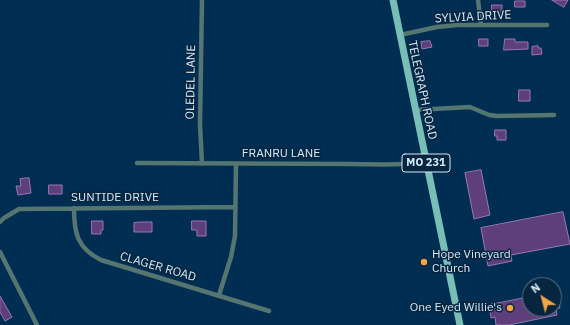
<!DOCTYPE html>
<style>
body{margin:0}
#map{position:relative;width:570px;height:325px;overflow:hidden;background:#002e52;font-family:"IBM Plex Sans",sans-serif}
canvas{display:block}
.north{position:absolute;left:522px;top:277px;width:40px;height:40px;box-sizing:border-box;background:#06253e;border:1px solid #5a7389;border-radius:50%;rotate:324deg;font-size:11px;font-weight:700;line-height:16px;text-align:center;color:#d7e8f9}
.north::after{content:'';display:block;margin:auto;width:14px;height:18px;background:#f4a443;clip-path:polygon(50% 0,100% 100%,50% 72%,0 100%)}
</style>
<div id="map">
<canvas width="570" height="325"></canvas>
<div class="north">N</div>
</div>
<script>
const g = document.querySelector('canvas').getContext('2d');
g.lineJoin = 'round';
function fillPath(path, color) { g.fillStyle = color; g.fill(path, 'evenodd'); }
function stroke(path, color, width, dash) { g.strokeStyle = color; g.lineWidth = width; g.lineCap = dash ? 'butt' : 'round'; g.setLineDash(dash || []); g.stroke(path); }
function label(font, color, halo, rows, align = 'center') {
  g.font = font + ' "IBM Plex Sans",sans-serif'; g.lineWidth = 3; g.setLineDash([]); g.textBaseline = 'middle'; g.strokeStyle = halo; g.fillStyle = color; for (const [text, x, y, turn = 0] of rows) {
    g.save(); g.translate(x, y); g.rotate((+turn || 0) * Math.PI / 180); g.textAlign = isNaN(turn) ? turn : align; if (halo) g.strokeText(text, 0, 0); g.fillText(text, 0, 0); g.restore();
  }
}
const building = new Path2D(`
 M552,0H568L564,7Z
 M515,1H525V7H515Z
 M492,5H502V12H492Z
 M479,39H488V46H479Z
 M505,39H515V42H528V49L504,50Z
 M430,41L432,47L422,49L421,42Z
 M538,46V48H541L542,54L532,55V47Z
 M519,90H530V101H519Z
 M495,130H506V140H497V136H495Z
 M481,170L490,215L474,219L465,173Z
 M29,178L31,193L18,195L16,186H21L20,179Z
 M49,185H62V194H49Z
 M563,212L570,244L511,255L512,261L488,266L481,228Z
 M92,221H103V230H101V234H92Z
 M192,221H206V236H197V230H192Z
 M141,222H152V232H134V223Z
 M554,288H556L560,308L554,309Z
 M0,296L12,317L5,321L0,312Z
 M530,297V309H556L557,315L509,325H496L495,317L491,318L489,305Z`);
fillPath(building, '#5e3f79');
stroke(building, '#9877b6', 1);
stroke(new Path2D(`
 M478,0L481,25
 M400,35L437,27L457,25H547
 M415,110L470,107L489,115L497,116L554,115
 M137,163C208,163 279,164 350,164C376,164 401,166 426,162
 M202,164L200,124L202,0
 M74,208C74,233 77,248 101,260L269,311
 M0,222L4,218L19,209L235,207
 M0,252L37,325
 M219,295L231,257L235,236L236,164`), '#557571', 4.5);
stroke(new Path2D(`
 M393,0L460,325`), '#78bdb6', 7);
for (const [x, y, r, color] of [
 [424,262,4,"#f4a443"],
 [510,308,4,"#f4a443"]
]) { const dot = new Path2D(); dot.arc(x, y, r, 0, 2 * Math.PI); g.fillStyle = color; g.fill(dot); stroke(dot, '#06253e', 1.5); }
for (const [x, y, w] of [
 [426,163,48]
]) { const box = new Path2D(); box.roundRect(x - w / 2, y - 9, w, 18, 3); g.fillStyle = '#06253e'; g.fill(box); stroke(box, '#d7e8f9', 1); }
label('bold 11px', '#d7e8f9', null, [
 ["MO 231",426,163]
]);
label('12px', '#d7e8f9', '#06253e', [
 ["SYLVIA DRIVE",473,17,-3],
 ["OLEDEL LANE",191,82,-89],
 ["TELEGRAPH ROAD",422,90,78],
 ["FRANRU LANE",281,154],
 ["SUNTIDE DRIVE",115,198],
 ["CLAGER ROAD",158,267,16]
]);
label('12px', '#d7e8f9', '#06253e', [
 ["Hope Vineyard",432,255],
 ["Church",432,269],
 ["One Eyed Willie's",502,308,"right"]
], 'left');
</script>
